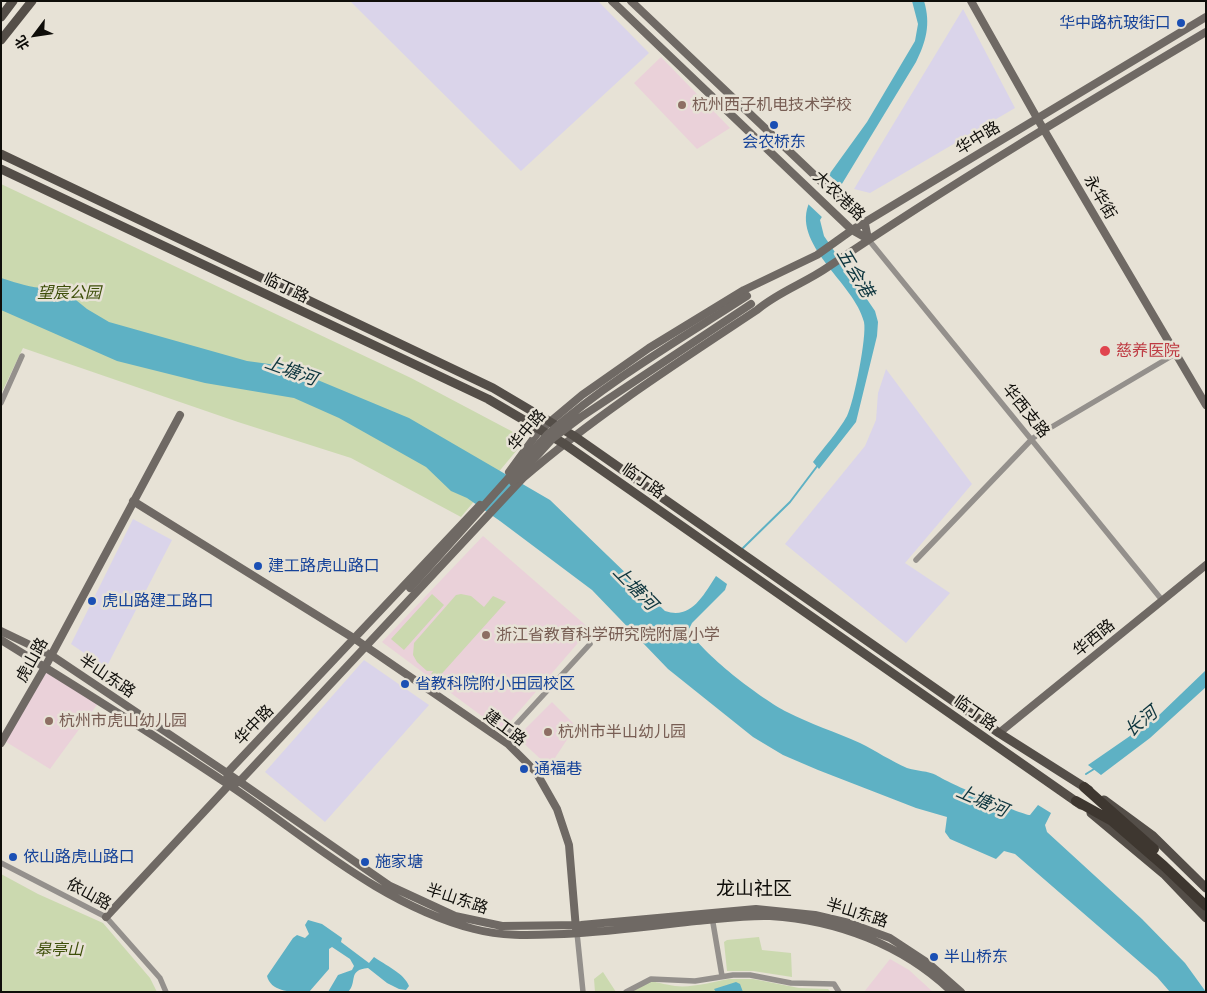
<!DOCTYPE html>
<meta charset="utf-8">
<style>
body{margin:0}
#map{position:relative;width:1207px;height:993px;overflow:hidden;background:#e7e2d6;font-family:"Playfair Display","Noto Sans SC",serif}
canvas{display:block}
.frame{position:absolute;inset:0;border:2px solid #0f0e0a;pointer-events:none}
.north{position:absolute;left:10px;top:10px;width:50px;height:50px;-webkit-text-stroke:4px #e7e2d6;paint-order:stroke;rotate:239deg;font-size:14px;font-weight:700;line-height:20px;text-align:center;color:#0f0e0a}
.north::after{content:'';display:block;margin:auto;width:18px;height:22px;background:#0f0e0a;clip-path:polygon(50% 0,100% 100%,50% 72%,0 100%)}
</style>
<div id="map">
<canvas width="1207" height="993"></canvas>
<div class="frame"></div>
<div class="north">北</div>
</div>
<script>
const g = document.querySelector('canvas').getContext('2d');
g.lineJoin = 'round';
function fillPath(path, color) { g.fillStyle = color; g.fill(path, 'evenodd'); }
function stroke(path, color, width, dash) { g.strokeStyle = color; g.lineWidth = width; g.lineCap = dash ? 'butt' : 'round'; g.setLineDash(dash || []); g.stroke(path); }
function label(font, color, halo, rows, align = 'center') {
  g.font = font + ' "Playfair Display","Noto Sans SC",serif'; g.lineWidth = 5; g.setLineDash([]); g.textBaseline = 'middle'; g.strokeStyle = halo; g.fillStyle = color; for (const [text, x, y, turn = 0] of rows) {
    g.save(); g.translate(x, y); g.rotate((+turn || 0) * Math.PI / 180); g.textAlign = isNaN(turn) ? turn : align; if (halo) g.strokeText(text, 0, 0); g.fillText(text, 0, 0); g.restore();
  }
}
fillPath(new Path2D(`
 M350,1H598L649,53L521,171Z
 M963,9L1015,108L870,193L854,189Z
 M886,369L972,484L905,563L950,593L906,643L785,544L865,446L876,420L878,393Z
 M133,519L172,540L106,668L71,644Z
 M364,660L429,705L325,822L265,772Z`), '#dad4ea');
fillPath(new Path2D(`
 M661,57L730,128L697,149L634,83Z
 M483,536L590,629L502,731L382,642Z
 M45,667L99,702L50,769L3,740Z
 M552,702L576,726L549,767L517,737Z
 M890,959L909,970L933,992H864Z`), '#ead1d9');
fillPath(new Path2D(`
 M1,184L411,378L515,433L522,444L461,517L351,458L238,422L23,348L1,394Z
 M432,594L444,605L404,650L391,639Z
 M461,594L471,596L484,607L493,596L506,602L437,679L431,674L433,671H427L417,662L413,655L414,643L456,595Z
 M1,874L38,894L103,923L150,978L157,992H1Z
 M759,937L762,950L791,953L792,977L753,971H727L724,942L727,940Z
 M603,972L616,992H595L594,979Z
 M729,979H753L799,988L828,989L831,992H632C654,976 651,983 675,986C692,988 712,982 729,979Z`), '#cbd9af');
fillPath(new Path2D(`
 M912,1H924C931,24 926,42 916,62L820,220L824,236L875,311L878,322L877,336L856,422L819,469L813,462C824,447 838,432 847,416C854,402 867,336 864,322C855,283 789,244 810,201L867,122L915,41L918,24Z
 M1,278C24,285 35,290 60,287L87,309L109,322L247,361L284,366L409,418L550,500L665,611C691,620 703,596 716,576L727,584L725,590L692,623L689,629C699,652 763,700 787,712C810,724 836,732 860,743C876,751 891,761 907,768C916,771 929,771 936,775C946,782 1022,815 1030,815L1038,805L1051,813L1045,825L1047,832L1142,919L1185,963L1206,992H1170L1157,977L1015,854L1004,851L996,859L950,839L945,832L947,817L916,808L818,770L783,755L753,737L668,669L592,590L500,521L467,498L451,491L426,467L339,418L294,398L205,383L117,361L1,310Z
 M1206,670V687L1150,738L1101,775L1088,765L1156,718Z
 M308,920L322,924L342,938L341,942L369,963L374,957C385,965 404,973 409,986L406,990L399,989L387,983L368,968C347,970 358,982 348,992H328L338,975L352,970L354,966L350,959L332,947L329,949V969L309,992C294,992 271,993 267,976L293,938L297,935L305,938L309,934L305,925Z
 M736,982L740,984L743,992H716L714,989Z`), '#5eb1c4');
fillPath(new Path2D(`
 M827,173L842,187L824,219L807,203Z`), '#e7e2d6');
stroke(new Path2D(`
 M743,548L790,502L818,465
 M1086,774L1094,769`), '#5eb1c4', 2);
stroke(new Path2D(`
 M868,239L1162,600
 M1,403L22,356
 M916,560L1033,438L1175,354
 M502,740L590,644
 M1,863L106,917L160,978L166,992
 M712,917L722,976
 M577,933L583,992
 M626,992L651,979L695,981L733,975H750L791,983L834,984L839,992`), '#94908c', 5.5);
stroke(new Path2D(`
 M612,1L852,230L868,239
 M631,1L847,206L865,224L868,239
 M971,1L1037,118L1206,405
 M509,472L539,431L582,395L649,348L744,290L817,255L852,230L1206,17
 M133,501L355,639L508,744L536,772L557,809L569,845L576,929
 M480,505L227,773L229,785L239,782L523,478C596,415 677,363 757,310C778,292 805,283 828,267C951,184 1078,108 1206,32
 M1,631L51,655L233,777L390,886L455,916L502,926L581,925L756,909L815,915L849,923L890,938L928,963L961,992
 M1,640C78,688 155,735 229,785C308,838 381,905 474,929C504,937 534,935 564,934C608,932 652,926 696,921C720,919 745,915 770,916C837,920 903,945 952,992
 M999,733L1206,565
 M1,743L45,667L180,415
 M106,917L229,785`), '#6f6964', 8);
stroke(new Path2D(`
 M1,17L13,1
 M1,40L32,1
 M1,154L493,388L574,436L999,733L1089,790
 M1,169L488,399L563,443L1081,805
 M1104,800L1153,836L1206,888
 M1091,813L1164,874L1206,918`), '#544e48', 9);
stroke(new Path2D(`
 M1084,787L1154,849
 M1076,801L1112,821L1164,866L1206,906`), '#3e3730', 10);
stroke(new Path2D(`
 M513,482L553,438L581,417L751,304
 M410,588L548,434C608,381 679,340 747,296`), '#6f6964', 8);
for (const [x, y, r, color] of [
 [1181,23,5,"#1a4fb4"],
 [682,105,5,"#8d6e63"],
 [774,125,5,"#1a4fb4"],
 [1105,351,6,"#e0444e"],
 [258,566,5,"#1a4fb4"],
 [92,601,5,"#1a4fb4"],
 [486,635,5,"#8d6e63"],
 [405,684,5,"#1a4fb4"],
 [49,721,5,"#8d6e63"],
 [548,732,5,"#8d6e63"],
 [524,769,5,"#1a4fb4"],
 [13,857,5,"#1a4fb4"],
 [365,862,5,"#1a4fb4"],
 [934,957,5,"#1a4fb4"]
]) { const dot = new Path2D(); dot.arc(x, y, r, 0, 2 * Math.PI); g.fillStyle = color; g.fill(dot); stroke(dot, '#e7e2d6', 2); }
label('16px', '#164399', '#e7e2d6', [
 ["华中路杭玻街口",1171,23,"right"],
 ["会农桥东",774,142,"center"],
 ["建工路虎山路口",268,566],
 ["虎山路建工路口",102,601],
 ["省教科院附小田园校区",415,684],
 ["通福巷",534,769],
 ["依山路虎山路口",23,857],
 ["施家塘",375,862],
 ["半山桥东",944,957]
], 'left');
label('16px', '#785e54', '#e7e2d6', [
 ["杭州西子机电技术学校",692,105],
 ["浙江省教育科学研究院附属小学",496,635],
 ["杭州市虎山幼儿园",59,721],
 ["杭州市半山幼儿园",558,732]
], 'left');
label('16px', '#0f0e0a', '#e7e2d6', [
 ["华中路",978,138,-31],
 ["大农港路",839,196,43],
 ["永华街",1100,197,60],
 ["临丁路",286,288,26],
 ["华西支路",1026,411,51],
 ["华中路",527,430,-49],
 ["临丁路",643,481,35],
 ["华西路",1094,638,-39],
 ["虎山路",32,660,-61],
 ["半山东路",107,676,34],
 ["临丁路",975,713,35],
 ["华中路",254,725,-46],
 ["建工路",505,728,37],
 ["依山路",89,894,29],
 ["半山东路",457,899,18],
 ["半山东路",857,913,17]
]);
label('italic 16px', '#3e4f0a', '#e7e2d6', [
 ["望宸公园",69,293],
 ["皋亭山",59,950]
]);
label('16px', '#be3a42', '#e7e2d6', [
 ["慈养医院",1116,351]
], 'left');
label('italic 18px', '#0d353e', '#e7e2d6', [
 ["五会港",855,273,59],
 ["上塘河",291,371,20],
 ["上塘河",635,588,46],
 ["长河",1141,722,-39],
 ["上塘河",982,801,23]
]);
label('19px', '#0f0e0a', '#e7e2d6', [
 ["龙山社区",754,889]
]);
</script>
